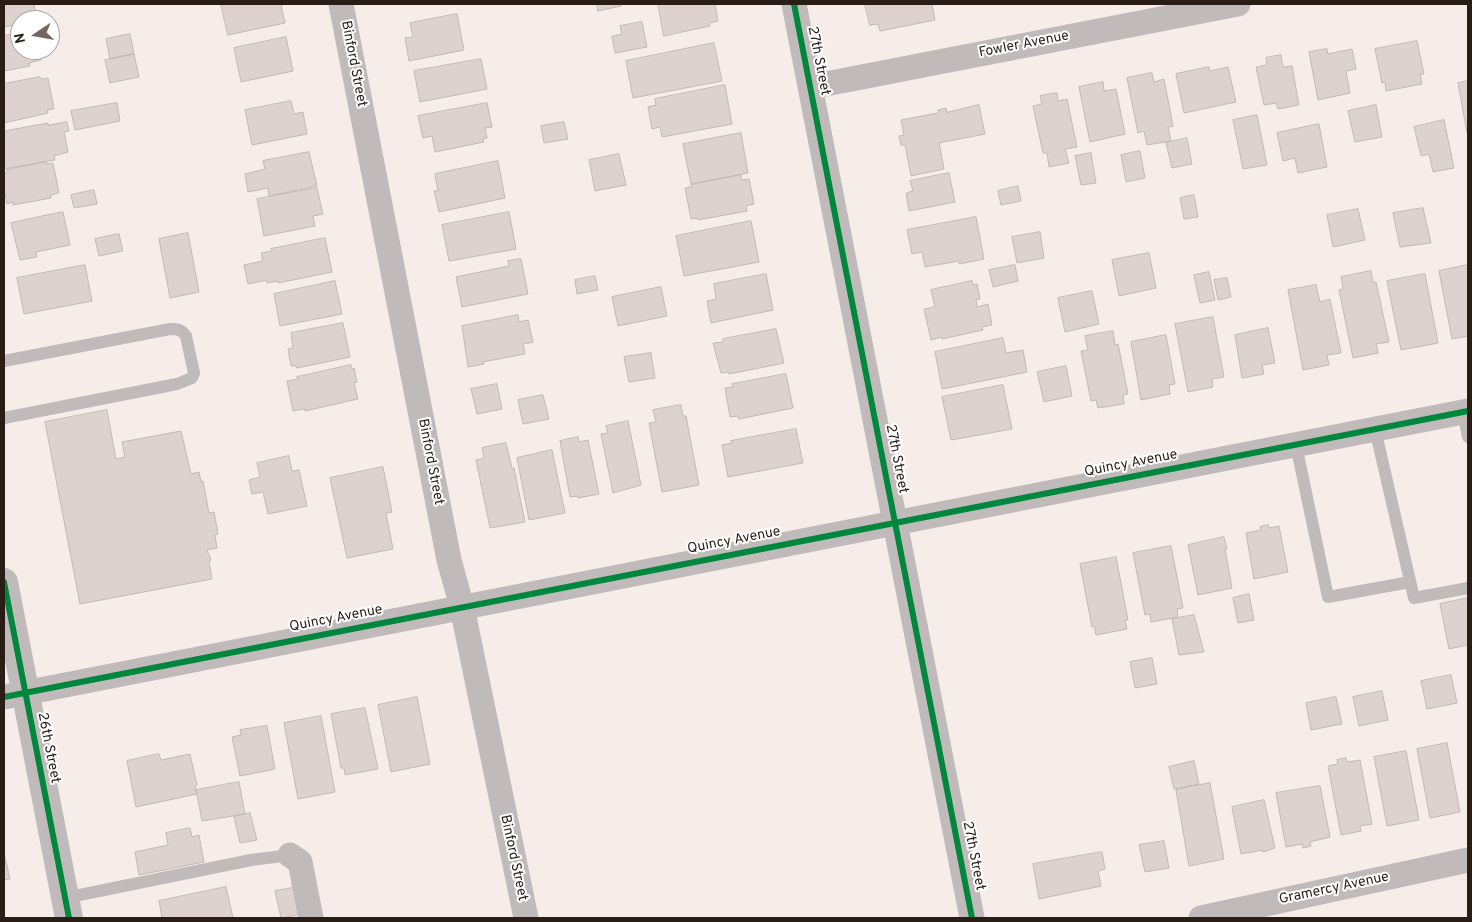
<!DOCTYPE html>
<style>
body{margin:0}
#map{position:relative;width:1472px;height:922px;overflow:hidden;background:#f6ede9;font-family:Overpass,sans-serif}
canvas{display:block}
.frame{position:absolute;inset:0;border:5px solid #2a1d16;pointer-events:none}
.north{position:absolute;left:10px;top:10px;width:50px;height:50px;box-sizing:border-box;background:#fff;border:1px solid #aaa5a2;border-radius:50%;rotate:258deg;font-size:14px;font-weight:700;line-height:20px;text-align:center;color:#2a1d16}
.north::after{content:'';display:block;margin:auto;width:18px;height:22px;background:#716660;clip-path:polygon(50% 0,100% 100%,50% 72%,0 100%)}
</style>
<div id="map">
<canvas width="1472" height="922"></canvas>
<div class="frame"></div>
<div class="north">N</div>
</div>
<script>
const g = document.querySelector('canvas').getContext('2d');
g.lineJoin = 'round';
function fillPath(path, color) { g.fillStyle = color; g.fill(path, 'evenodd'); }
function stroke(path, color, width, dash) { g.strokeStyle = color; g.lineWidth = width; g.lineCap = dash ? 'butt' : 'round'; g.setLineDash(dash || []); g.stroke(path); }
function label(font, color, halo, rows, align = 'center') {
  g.font = font + ' Overpass,sans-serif'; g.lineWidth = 4; g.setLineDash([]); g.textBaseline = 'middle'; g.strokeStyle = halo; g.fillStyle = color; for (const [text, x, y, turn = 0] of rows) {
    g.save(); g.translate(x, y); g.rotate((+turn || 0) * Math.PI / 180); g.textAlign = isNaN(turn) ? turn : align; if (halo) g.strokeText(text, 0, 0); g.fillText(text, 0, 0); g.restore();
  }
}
const building = new Path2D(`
 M4,4H34L37,20H20V24L4,27Z
 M221,4H288L281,5L285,23L228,35Z
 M597,4H621V6L598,11Z
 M658,4H715L718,21L709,23L710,26L664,36Z
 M865,4H932L935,20L880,31L878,24L870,25Z
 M457,14L464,50L409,61L405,38L413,37L410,23Z
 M642,22L647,47L615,53L612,36L622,34L620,26Z
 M20,33V50H39L41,60L29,63L30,66L4,71V36Z
 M130,34L134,54L110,59L106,39Z
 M286,37L293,71L241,82L234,48Z
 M1417,41L1424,74H1420L1422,84L1386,91L1385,82L1382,83L1375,49Z
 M714,43L722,81L633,98L626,61Z
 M1327,49L1328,54L1352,49L1356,69L1346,71L1350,93L1318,100L1309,52Z
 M134,54L139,77L110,83L105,60Z
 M1281,55L1283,67L1292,66L1299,105L1278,109L1276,103L1264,105L1256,67L1267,65L1266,58Z
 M481,59L487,89L420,102L414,71Z
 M1209,67L1210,71L1228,67L1236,102L1184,113L1176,74Z
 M1152,73L1154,82L1164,79L1173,126L1168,127L1171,141L1147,145L1144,131L1138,133L1127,78Z
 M40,77L41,79L48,78L54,109L47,110L48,113L4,123V84Z
 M1468,81V133H1467L1458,83Z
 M1103,82L1104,91L1116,89L1125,134L1090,142L1079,87Z
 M725,85L732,124L662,137L660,127L652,129L648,107L656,105L655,99Z
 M1057,93L1058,101L1067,99L1077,147L1065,149L1069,163L1049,167L1047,153H1043L1033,106L1042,104L1040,96Z
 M291,101L294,114L303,112L307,134L252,145L245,110Z
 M117,103L120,121L75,130L71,111Z
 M487,103L492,127L485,128L487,138L483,139L484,142L435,152L432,136L423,138L418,116Z
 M979,105L985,134L939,143L944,169L911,176L905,145H901L899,136L904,135L901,120L938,113V110L946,108L947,112Z
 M1376,105L1382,137L1355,142L1348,111Z
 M1257,115L1267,165L1243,169L1233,120Z
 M1444,120L1454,168L1433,172L1429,154L1421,156L1414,127Z
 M67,122L69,131L64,132L68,152L54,156L55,160L4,169V131L48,123V125Z
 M564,122L568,139L544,143L541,126Z
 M1319,124L1327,167L1298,173L1295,158L1283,161L1277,133Z
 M741,133L748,173L691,184L683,144Z
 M1187,138L1192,164L1172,168L1166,143Z
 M1140,151L1145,178L1126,182L1121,155Z
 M309,152L317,186L269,196L268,188L248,192L245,174L265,169L263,161Z
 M1091,153L1096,183L1081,185L1075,156Z
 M619,154L626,185L595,191L589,160Z
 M498,161L505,198L439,212L434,191H438L435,174Z
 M46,162V164L53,163L59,193L51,195V198L13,205V202L7,204L4,188V173H7V170Z
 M949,173L955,202L909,211L906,193L913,191L910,181Z
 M741,175V180L749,179L754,204L746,206L747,211L698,220L697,218L691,219L685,188L691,187V185Z
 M1018,186L1021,201L1001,205L998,191Z
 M317,188L323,214L313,216L315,226L264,236L257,199Z
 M94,190L97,204L74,208L71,195Z
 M1194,195L1198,217L1184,219L1180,198Z
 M1423,208L1431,243L1400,247L1393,213Z
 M1358,209L1365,240L1333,247L1327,215Z
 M63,212L70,245L36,252L37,257L20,260L11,223Z
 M509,212L516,249L449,261L442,225Z
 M976,217L984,259L959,264V261L925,267L922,252L912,254L907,230Z
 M751,221L759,262L684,276L676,236Z
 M1040,232L1044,258L1017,263L1012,237Z
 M188,233L199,292L170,298L159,239Z
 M119,234L123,251L99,256L95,239Z
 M325,238L332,272L278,283V281L267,283V280L248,284L244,265L263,261L261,253L272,251L271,249Z
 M1149,253L1156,288L1119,296L1112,260Z
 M521,259L528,294L462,307L456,277L509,266L508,261Z
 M85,265L92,301L24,314L17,278Z
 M1015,265L1018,281L993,287L989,270Z
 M1468,265V336L1452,339L1439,271Z
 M1371,271L1373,283L1376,282L1389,342L1376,344L1378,353L1353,358L1339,290L1343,289L1341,277Z
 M1209,272L1215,300L1200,303L1194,275Z
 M766,274L773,310L711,323L707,301L716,299L714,284Z
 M1425,274L1438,343L1401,350L1387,281Z
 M595,276L598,290L577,294L575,280Z
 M1227,278L1231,297L1218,300L1214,280Z
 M335,281L342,314L280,326L274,294Z
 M972,281L973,285L977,284L980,299L976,300L977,307L988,304L992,325L982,327L983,330L942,339V337L931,340L924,309L935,307L931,290Z
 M1316,285L1320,302L1330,299L1341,353L1327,355L1329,365L1303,370L1288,290Z
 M661,287L667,316L618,326L612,297Z
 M1092,291L1099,324L1065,332L1058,298Z
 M518,315L519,322L528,320L533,342L523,344L525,354L483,362L484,364L468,367L462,326Z
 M1213,317L1224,377L1212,379L1213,387L1188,392L1175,324Z
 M343,323L350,357L297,368L296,366H291L288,349L293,348L291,333Z
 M1268,328L1275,363L1262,365L1264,374L1242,378L1235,335Z
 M776,329L784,363L729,374V372L721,373L713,343L723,342V339Z
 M1113,331L1115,345L1118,344L1128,394L1123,395L1124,404L1098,408L1096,400L1091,401L1081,351L1088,350L1085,336Z
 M1166,335L1175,384L1169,385L1170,394L1141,400L1131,342Z
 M1003,338L1006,353L1023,350L1027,372L942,389L935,352Z
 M651,353L655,378L629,382L624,357Z
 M351,365L352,369L354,368L357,382L354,383L358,399L305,411V409L293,411L287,381L298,379L297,377Z
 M1066,366L1072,396L1044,402L1037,372Z
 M786,374L793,408L739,419L738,416L730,417L725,388L733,387L732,384Z
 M497,384L502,409L477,414L471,389Z
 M1003,385L1012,429L951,440L942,397Z
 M543,395L549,419L523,424L518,400Z
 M681,405L683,416H686L699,485L662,492L649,423L656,422L653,410Z
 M107,410L116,459L125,457L122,442L181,431L191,474L199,472L201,482L203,481L209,513L214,512L218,534L215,535L217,548L207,550L211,560L209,561L212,579L80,604L45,422Z
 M628,421L641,485L613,493L601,434L608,433L606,426Z
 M796,429L803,463L728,477L722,445L732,443L731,441Z
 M578,437L579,442L588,440L599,494L578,498V496L570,497L560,441Z
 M506,443L512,468H514L525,522L490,528L476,460L484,458L482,448Z
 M552,450L565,513L529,520L517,458Z
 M289,456L292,471L299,470L307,506L268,514L263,492L252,494L249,480L260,477L257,463Z
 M383,467L392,512L386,513L393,549L347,558L330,478Z
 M1268,525L1269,528L1279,526L1288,572L1254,579L1246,533L1261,530L1260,527Z
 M1224,537L1227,549H1225L1232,588L1198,595L1188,545Z
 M1171,546L1183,608L1177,609L1178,617L1151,622L1150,614L1145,615L1133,553Z
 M1116,557L1128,620H1125L1127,629L1096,635L1094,626L1092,627L1080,564Z
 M1249,594L1254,620L1238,623L1233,598Z
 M1468,598V645L1449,649L1440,604Z
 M1194,615L1204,652L1179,655L1172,619Z
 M1152,658L1157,684L1135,688L1130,662Z
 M1451,675L1457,703L1427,709L1421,681Z
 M1382,691L1388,720L1359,726L1353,697Z
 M417,697L430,764L391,772L378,705Z
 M1336,697L1342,724L1311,730L1306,703Z
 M365,708L378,769L345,775L344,768H341L331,714Z
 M321,716L335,792L298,799L284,723Z
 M267,726L275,769L240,776L232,737L241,735L240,730Z
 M1447,743L1460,812L1430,818L1417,749Z
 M1406,751L1419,820L1387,826L1374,757Z
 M159,754L161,760L190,754L197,785L195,786L197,794L136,807L127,761Z
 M1346,758L1347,762L1360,760L1372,824L1360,826L1361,831L1341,835L1328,766L1338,764L1337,760Z
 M1194,761L1199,784L1174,789L1169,767Z
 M239,782L245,814L202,821L196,790Z
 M1210,783L1224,859L1189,866L1176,790Z
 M1320,786L1330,837L1310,842L1311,846L1303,848L1302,844L1286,847L1276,793Z
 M1264,800L1275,848L1263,852V850L1241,854L1232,807Z
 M250,813L257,840L240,843L234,817Z
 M190,828L192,837L199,835L204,862L139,875L135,852L168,845L166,833Z
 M1164,841L1169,868L1145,872L1139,845Z
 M1102,852L1105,869L1098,871L1101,886L1039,899L1033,864Z
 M4,853L10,879L4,880Z
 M226,887L233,918H162L159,901Z
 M298,887L304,914L281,918L275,891Z`);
fillPath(building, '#ddd2ce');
stroke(building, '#c3b8b3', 1);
stroke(new Path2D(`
 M4,361L170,329C177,329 181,329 186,336L194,373L192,378L177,384L4,418
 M1463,412L1468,437
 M1375,429L1414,598L1468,588
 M1296,445L1328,597L1410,582
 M65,898L251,860L290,855`), '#c1baba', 12);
stroke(new Path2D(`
 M341,4L449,560L462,607L526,918
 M794,4L972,918
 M810,87L1238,4
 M4,697L1468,411
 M290,855L300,862L311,918
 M1201,918L1468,860`), '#c1baba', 25);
stroke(new Path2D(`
 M4,582L69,918`), '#c1baba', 28);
stroke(new Path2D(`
 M794,4L972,918
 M4,582L69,918
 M4,697L1468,411`), '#00873e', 6);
label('14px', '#2a1d16', '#fff', [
 ["Fowler Avenue",1024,45,-11],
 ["27th Street",818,61,79],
 ["Binford Street",353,64,79],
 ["27th Street",896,459,79],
 ["Binford Street",430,462,79],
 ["Quincy Avenue",1131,464,-11],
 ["Quincy Avenue",734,541,-11],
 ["Quincy Avenue",336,619,-11],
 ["26th Street",48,748,79],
 ["27th Street",973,856,79],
 ["Binford Street",513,858,78],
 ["Gramercy Avenue",1334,889,-12]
]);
</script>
